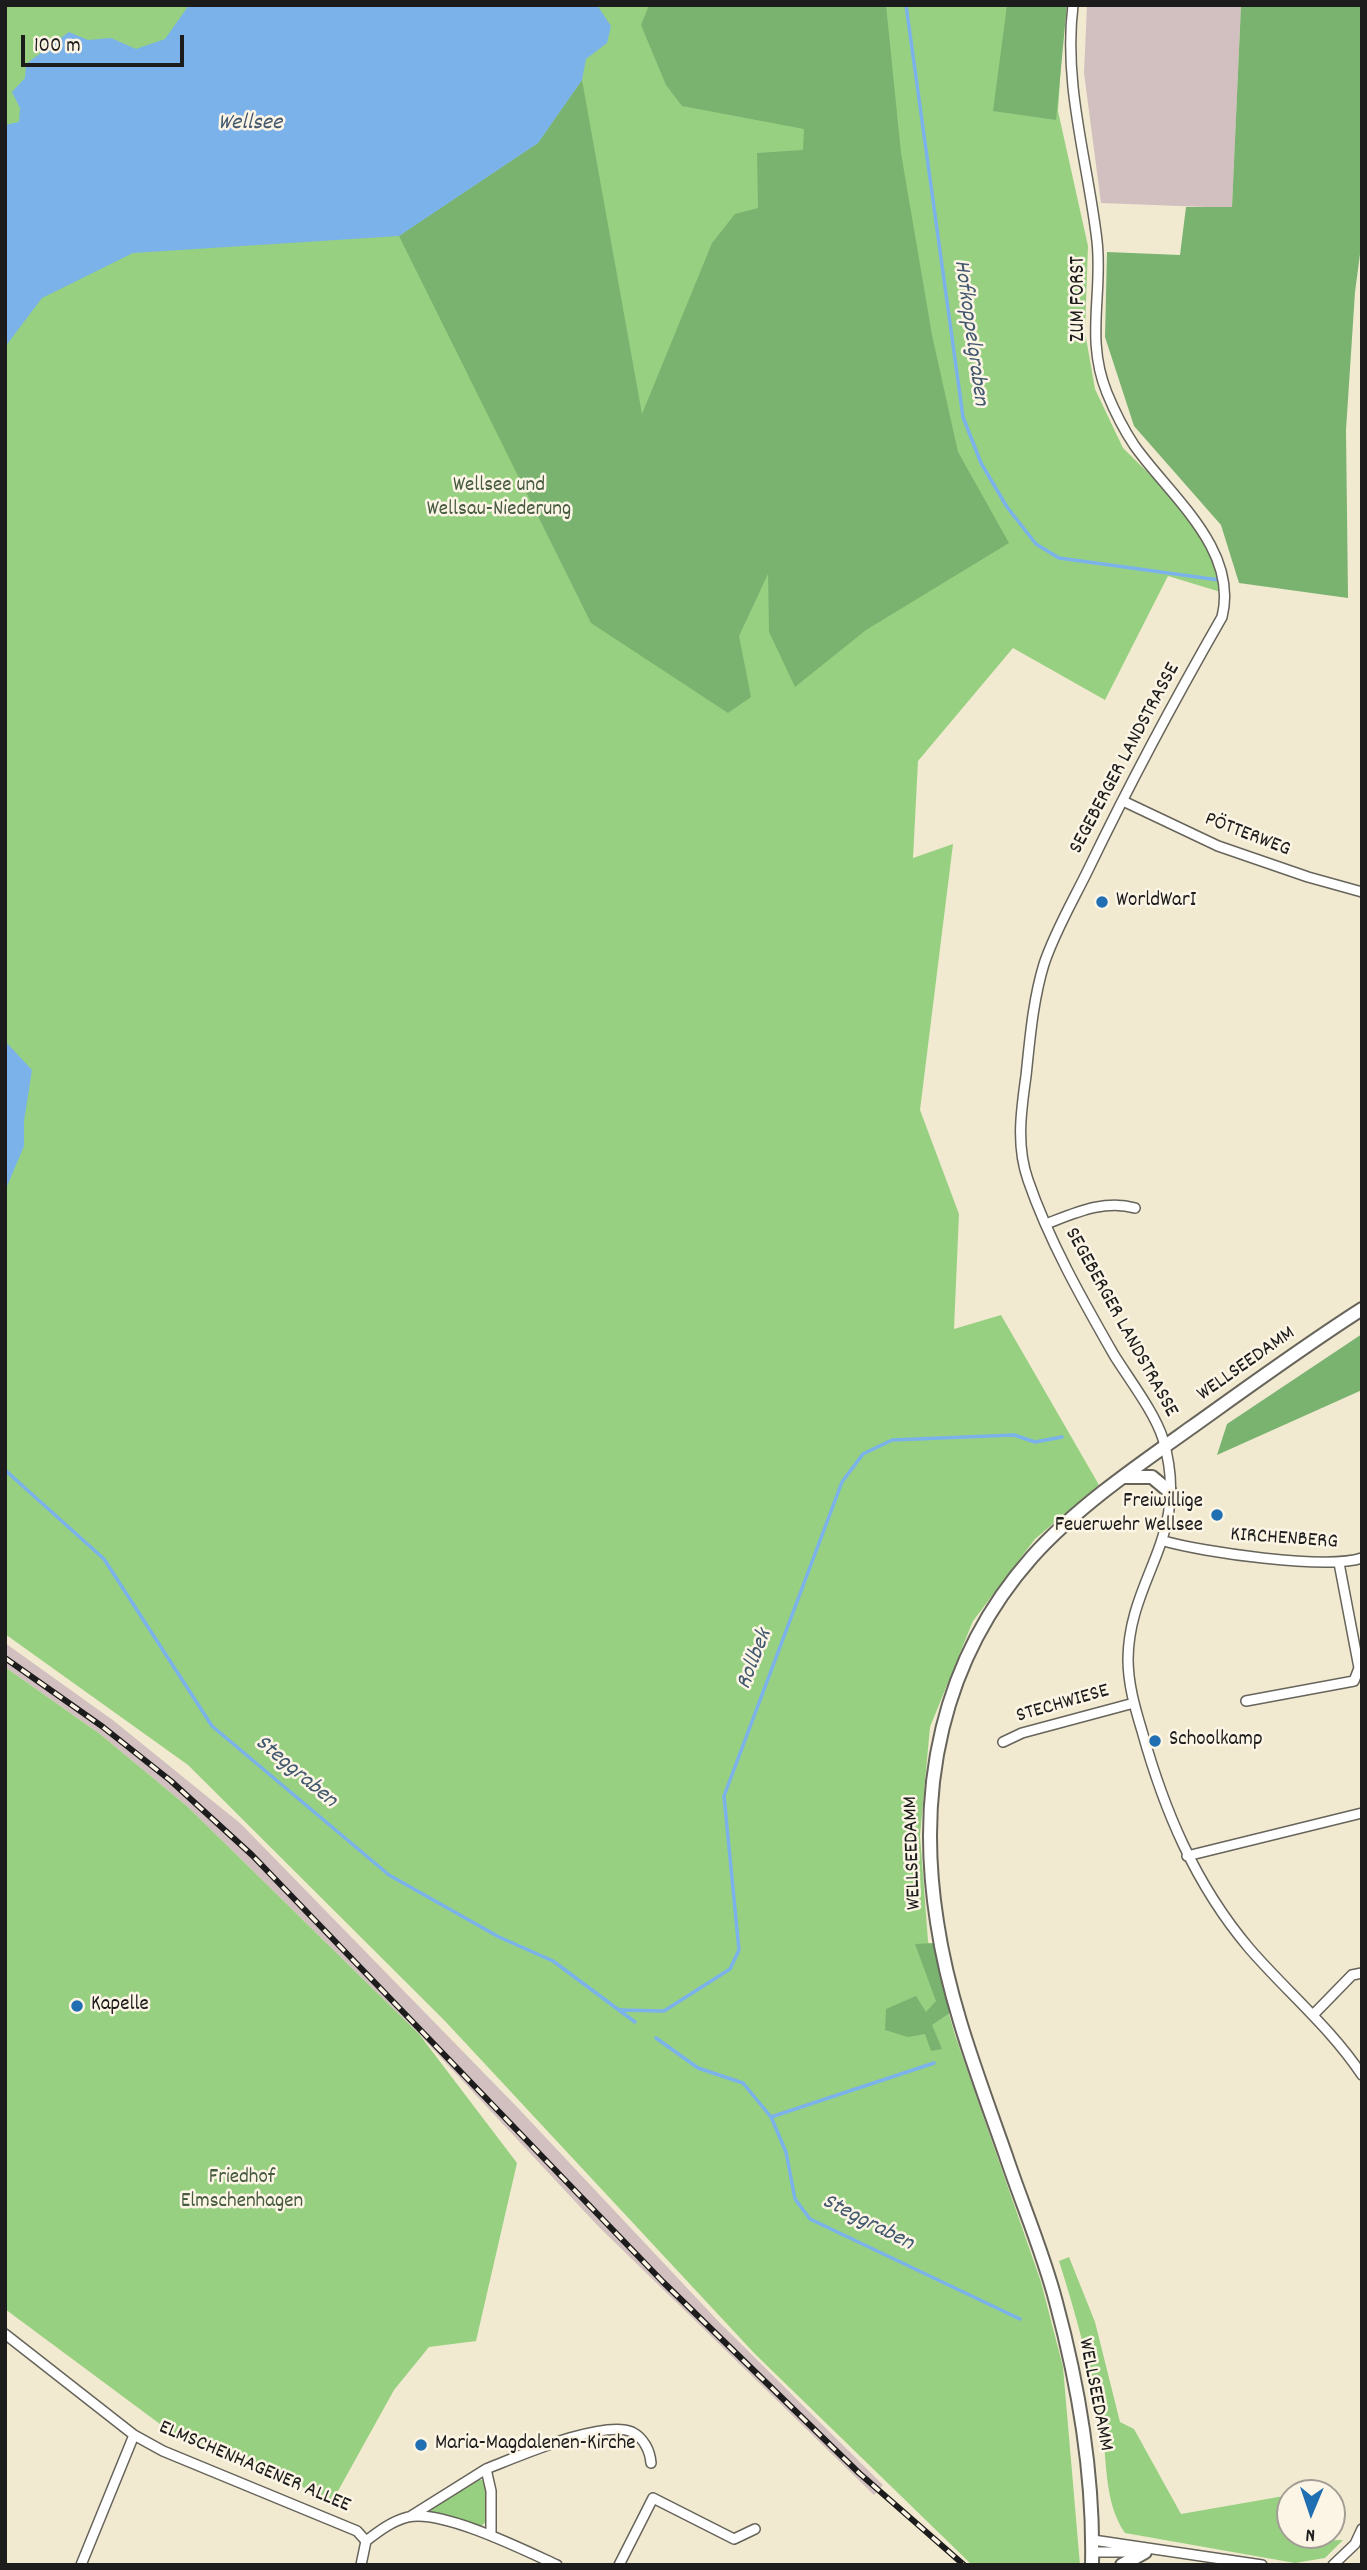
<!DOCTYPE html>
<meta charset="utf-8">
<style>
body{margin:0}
#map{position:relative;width:1367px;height:2570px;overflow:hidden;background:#f1ead0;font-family:Dekko,sans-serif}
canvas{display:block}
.frame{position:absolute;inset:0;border:7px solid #1c1c1c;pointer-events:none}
.north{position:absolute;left:1276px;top:2479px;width:70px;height:70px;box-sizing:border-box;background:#fcf5e5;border:2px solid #a29e95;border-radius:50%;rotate:182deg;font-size:19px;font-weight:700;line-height:28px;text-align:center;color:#1c1c1c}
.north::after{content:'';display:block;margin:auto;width:24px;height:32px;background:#1f6fb2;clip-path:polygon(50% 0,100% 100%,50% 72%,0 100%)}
.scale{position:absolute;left:21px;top:35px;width:163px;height:32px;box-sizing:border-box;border:4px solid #1c1c1c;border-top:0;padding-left:9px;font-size:21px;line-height:24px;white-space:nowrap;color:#1c1c1c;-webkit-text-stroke:5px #fcf5e5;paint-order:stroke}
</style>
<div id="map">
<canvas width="1367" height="2570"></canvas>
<div class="frame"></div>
<div class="north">N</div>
<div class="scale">100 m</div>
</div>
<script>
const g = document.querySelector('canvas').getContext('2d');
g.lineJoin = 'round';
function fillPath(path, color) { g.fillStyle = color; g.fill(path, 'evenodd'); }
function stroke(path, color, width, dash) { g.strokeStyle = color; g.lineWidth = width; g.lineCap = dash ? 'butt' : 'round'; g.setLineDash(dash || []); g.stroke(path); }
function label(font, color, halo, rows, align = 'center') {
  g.font = font + ' Dekko,sans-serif'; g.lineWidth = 5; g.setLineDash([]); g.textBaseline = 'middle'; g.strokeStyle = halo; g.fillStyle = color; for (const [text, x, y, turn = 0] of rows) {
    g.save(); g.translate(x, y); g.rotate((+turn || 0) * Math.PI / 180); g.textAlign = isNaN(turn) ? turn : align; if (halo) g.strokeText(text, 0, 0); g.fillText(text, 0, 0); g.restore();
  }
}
fillPath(new Path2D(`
 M1087,5H1241L1232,208L1101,203L1084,73Z
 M5,1643L114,1721L241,1824L518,2108L719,2322L883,2485L874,2495L598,2226L419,2034L188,1807L100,1734L5,1667Z`), '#d2bfc0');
fillPath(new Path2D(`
 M5,5H1065L1058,111L1088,246L1085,332L1095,389L1123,448L1206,530L1224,593L1168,576L1105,700L1013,648L918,761L913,858L953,844L920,1110L959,1214L954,1329L1001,1315L1099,1485L1035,1539L973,1621L930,1727L920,1836L928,1941L955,2035L1041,2282L1063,2367L1080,2565H972L755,2354L444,2020L188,1765L5,1634Z
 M5,1667L100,1734L188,1807L419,2034L517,2163L476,2341L429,2347L394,2390L333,2500L168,2430L5,2309Z
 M1069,2257L1095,2322L1120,2422L1134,2429L1181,2514L1284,2496L1291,2541L1343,2540L1325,2558L1295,2563L1125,2533C1103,2501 1108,2460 1101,2423C1090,2368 1076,2314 1059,2261Z
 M476,2479L486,2481L487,2521L479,2528L432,2515L428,2509Z`), '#98d082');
fillPath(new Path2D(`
 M649,5H886L901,153L932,335L958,452L1009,543L866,630L795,687L769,632L768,574L739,636L751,697L728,713L591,623L399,236L538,143L582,80L642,414L712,243L735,214L758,208L757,153L803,150L804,129L682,106L666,85L641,25Z
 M1007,5H1067L1056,120L993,111Z
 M1241,5H1362V239L1355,292L1346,430L1348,598L1239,583L1221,525L1134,426L1105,337L1107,252L1180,255L1186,207H1232Z
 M1362,1334V1390L1217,1455L1227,1424Z
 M934,1943L954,2010L932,2025L942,2049L931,2051L925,2034L908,2037L885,2030L886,2009L916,1996L926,2012L936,2001L915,1944Z`), '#7ab270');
fillPath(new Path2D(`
 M189,5H597L611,26L607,43L586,59L582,80L538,143L399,236L133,253L42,298L5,347V125L19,122L20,108L12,92L25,78L26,64L69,32L88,40L111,38L136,49L165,39Z
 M5,1041L32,1070L24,1121V1146L5,1191Z`), '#7bb2ea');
stroke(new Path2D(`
 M906,5L963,417L981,463L1007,507L1036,544L1059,558L1219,580
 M5,1470L104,1559L212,1726L389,1875L499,1937L553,1961L635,2022
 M620,2010L664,2011L730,1969L739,1950L724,1796L842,1482L863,1454L892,1440L1014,1435L1035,1442L1062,1437
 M656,2038L698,2068L743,2083L771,2117L786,2152L795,2199L810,2219L1020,2319
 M771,2117L934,2063`), '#7bb2ea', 3.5);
const street = new Path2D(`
 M1073,5C1063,86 1088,162 1097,241C1103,294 1085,339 1107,393C1114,410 1124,430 1134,445C1169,495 1239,549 1222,617C1175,699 1130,783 1089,868C1074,899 1055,931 1044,964C1033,1000 1030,1038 1026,1076C1021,1111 1016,1146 1028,1180C1049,1241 1082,1299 1114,1355C1129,1379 1155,1413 1163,1439C1192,1536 1129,1576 1128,1659C1128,1684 1135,1708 1142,1731C1164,1810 1195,1884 1249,1948C1286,1991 1330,2027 1362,2075
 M1123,801L1218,846L1308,877L1362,892
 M1046,1224C1075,1213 1105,1199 1135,1208
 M1164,1541C1202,1552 1326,1570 1362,1558
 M1246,1701L1354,1681L1359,1668L1339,1563
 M1003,1742L1022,1733L1134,1703
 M1187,1856L1362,1813
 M1313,2015L1352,1975L1362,1973
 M5,2334L134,2435L163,2451L357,2531L366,2541L361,2565
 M486,2469C517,2457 603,2419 632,2432C644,2438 650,2451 651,2463
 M411,2516L486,2469L491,2491V2535
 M1093,2540L1262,2565
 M366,2541C379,2531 392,2521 408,2517C442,2509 524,2550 557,2565
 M1092,2552H1142
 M81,2565L134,2435
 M619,2565L653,2498L734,2539L755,2529
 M1333,2565L1355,2544L1362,2529`);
const secondary = new Path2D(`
 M1124,1477H1152L1170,1492
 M1092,2565C1094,2477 1079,2387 1056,2302C1043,2252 1022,2204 1006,2156C979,2079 949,2003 937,1922C916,1789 941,1660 1032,1557C1077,1507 1137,1466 1192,1427C1248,1387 1304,1346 1362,1309
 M1122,2565L1145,2552`);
stroke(street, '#67645b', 12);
stroke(secondary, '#67645b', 16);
stroke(street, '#fff', 9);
stroke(secondary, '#fff', 12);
const rail = new Path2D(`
 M5,1658L103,1727L171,1781L252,1855L663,2282L859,2473L964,2565`);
stroke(rail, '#1c1c1c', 6);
stroke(rail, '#fcf5e5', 3.5, [10]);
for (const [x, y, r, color] of [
 [1102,902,7,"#1f6fb2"],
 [1217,1515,7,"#1f6fb2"],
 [1155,1741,7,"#1f6fb2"],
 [77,2006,7,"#1f6fb2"],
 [421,2445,7,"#1f6fb2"]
]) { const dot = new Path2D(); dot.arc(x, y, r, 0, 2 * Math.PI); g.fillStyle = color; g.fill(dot); stroke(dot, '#fcf5e5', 2.5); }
label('21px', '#1c1c1c', '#fcf5e5', [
 ["ZUM FORST",1080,299,-90],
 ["SEGEBERGER LANDSTRASSE",1126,759,-62],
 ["PÖTTERWEG",1247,836,21],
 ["SEGEBERGER LANDSTRASSE",1120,1323,61],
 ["WELLSEEDAMM",1247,1365,-35],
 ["KIRCHENBERG",1284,1540,4],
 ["STECHWIESE",1063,1705,-16],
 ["WELLSEEDAMM",914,1853,-92],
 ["WELLSEEDAMM",1094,2395,79],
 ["ELMSCHENHAGENER ALLEE",254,2468,23]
]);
label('21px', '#475b40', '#fcf5e5', [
 ["Wellsee und",499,487],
 ["Wellsau-Niederung",499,511],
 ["Friedhof",242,2179],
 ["Elmschenhagen",242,2203]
]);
label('21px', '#1c1c1c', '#fcf5e5', [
 ["WorldWarI",1116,902],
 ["Freiwillige",1203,1503,"right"],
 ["Feuerwehr Wellsee",1203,1527,"right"],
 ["Schoolkamp",1169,1741],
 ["Kapelle",91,2006],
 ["Maria-Magdalenen-Kirche",435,2445]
], 'left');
label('italic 23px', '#42586e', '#fcf5e5', [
 ["Wellsee",250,125],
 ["Hofkoppelgraben",969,333,82],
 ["Rollbek",756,1660,-69],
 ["Steggraben",295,1773,40],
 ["Steggraben",867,2224,27]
]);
</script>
